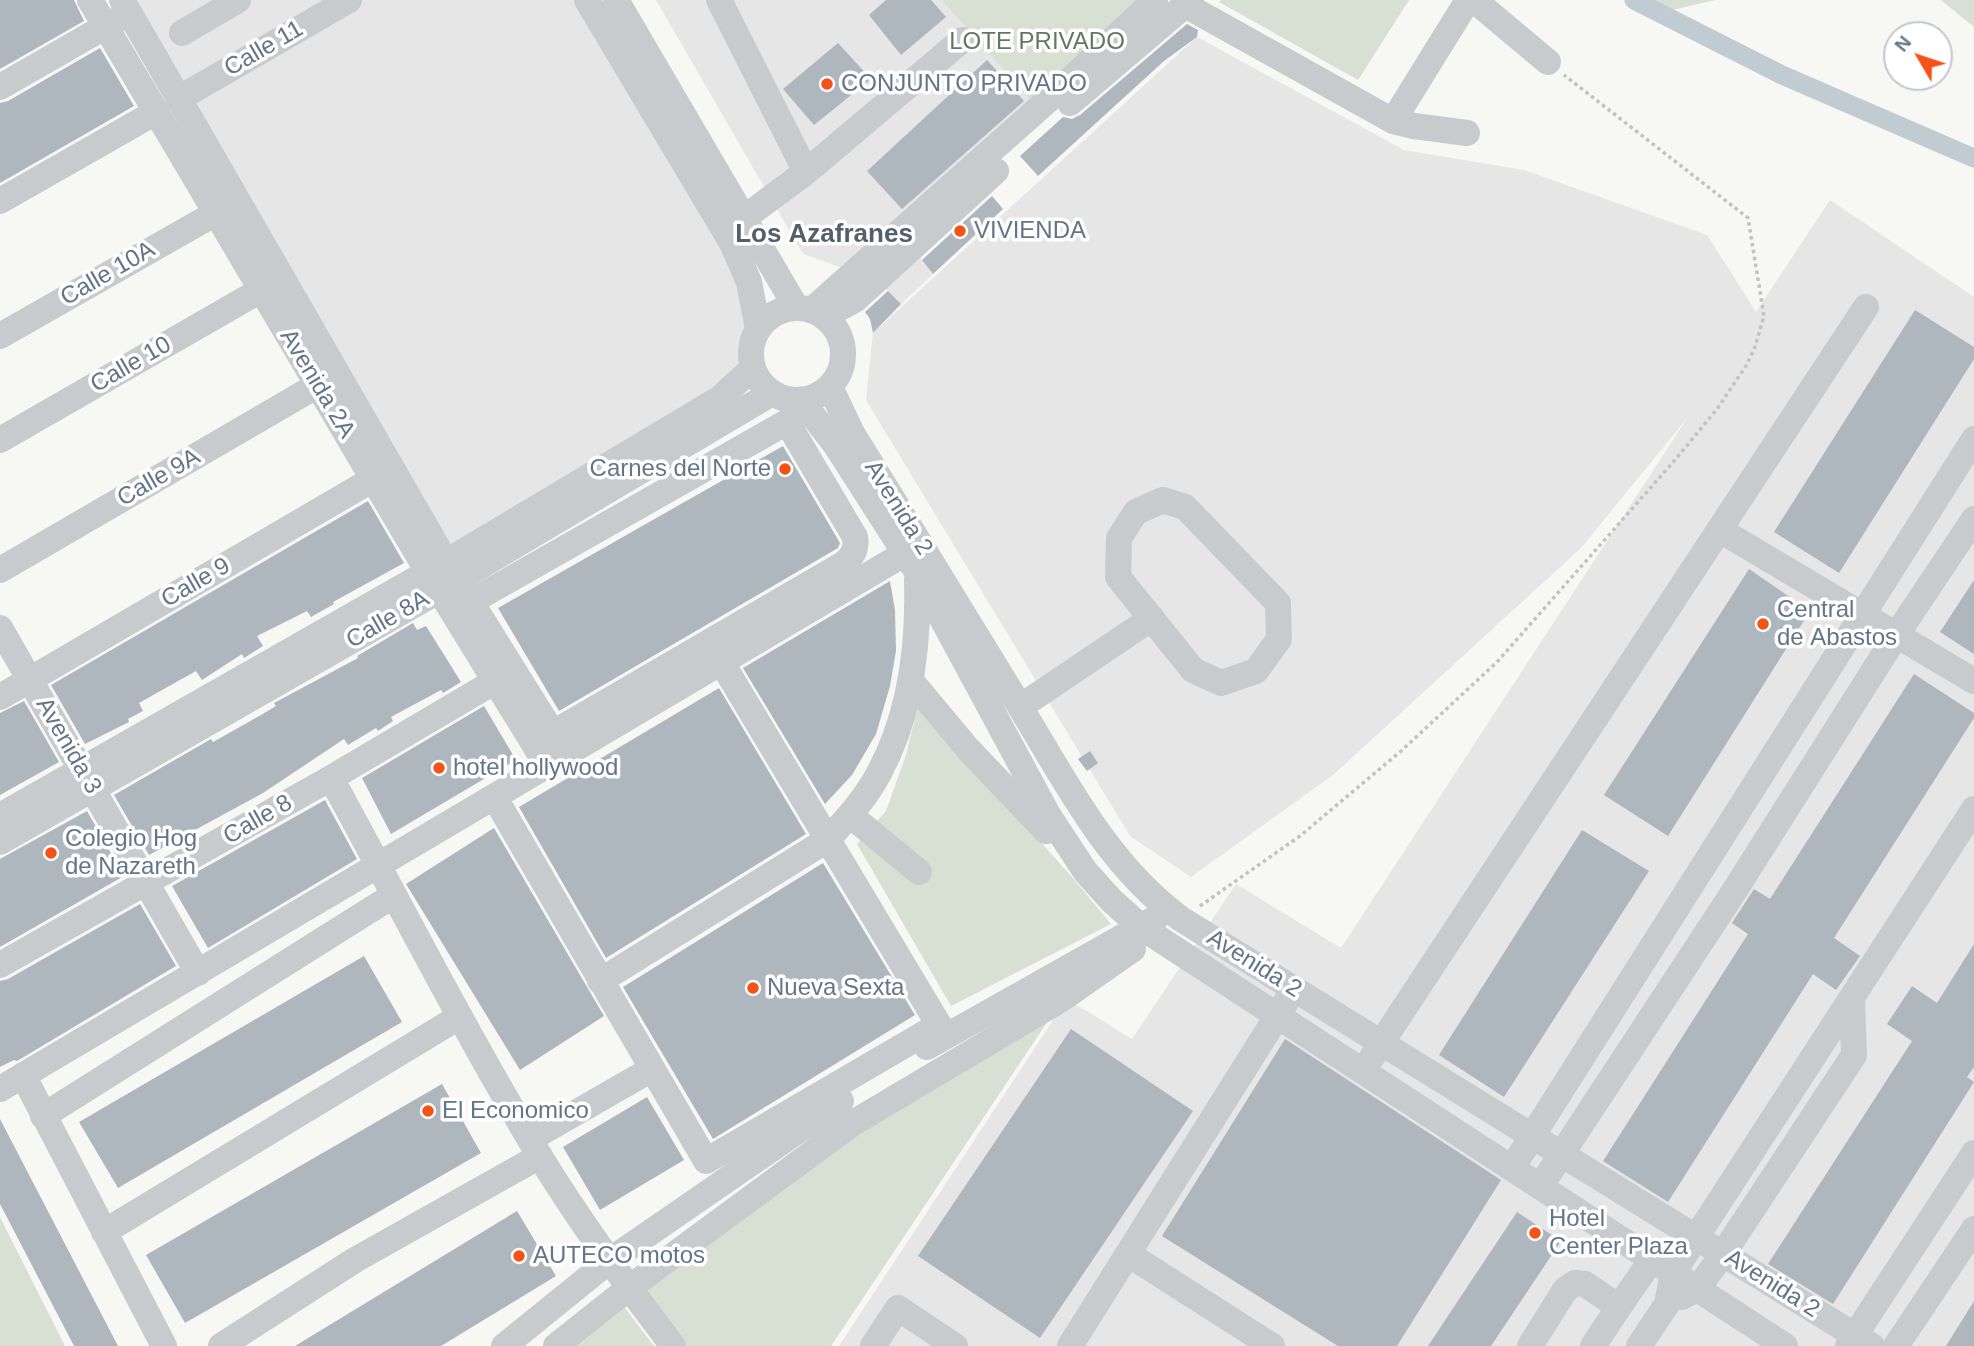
<!DOCTYPE html>
<style>
body{margin:0}
#map{position:relative;width:1974px;height:1346px;overflow:hidden;background:#f7f7f4;font-family:Helvetica,sans-serif}
canvas{display:block}
.north{position:absolute;left:1883px;top:21px;width:70px;height:70px;box-sizing:border-box;background:#fff;border:2px solid #c1c8cf;border-radius:50%;rotate:309deg;font-size:19px;font-weight:700;line-height:28px;text-align:center;color:#637688}
.north::after{content:'';display:block;margin:auto;width:24px;height:32px;background:#f45217;clip-path:polygon(50% 0,100% 100%,50% 72%,0 100%)}
</style>
<div id="map">
<canvas width="1974" height="1346"></canvas>
<div class="north">N</div>
</div>
<script>
const g = document.querySelector('canvas').getContext('2d');
g.lineJoin = 'round';
function fillPath(path, color) { g.fillStyle = color; g.fill(path, 'evenodd'); }
function stroke(path, color, width, dash) { g.strokeStyle = color; g.lineWidth = width; g.lineCap = dash ? 'butt' : 'round'; g.setLineDash(dash || []); g.stroke(path); }
function label(font, color, halo, rows, align = 'center') {
  g.font = font + ' Helvetica,sans-serif'; g.lineWidth = 7; g.setLineDash([]); g.textBaseline = 'middle'; g.strokeStyle = halo; g.fillStyle = color; for (const [text, x, y, turn = 0] of rows) {
    g.save(); g.translate(x, y); g.rotate((+turn || 0) * Math.PI / 180); g.textAlign = isNaN(turn) ? turn : align; if (halo) g.strokeText(text, 0, 0); g.fillText(text, 0, 0); g.restore();
  }
}
fillPath(new Path2D(`
 M130,0H580L740,278L754,338L740,368L714,394L446,553Z
 M656,0H1138L845,269L803,254Z
 M1197,37L1404,150L1524,170L1707,235L1756,312L1830,200L1974,297V1346H839L1067,999L1132,1039L1236,884L1341,948L1688,417L1581,548L1333,775L1191,877L1130,836L866,400L873,333Z
 M915,251L933,274L901,304L880,283Z`), '#e5e6e5');
fillPath(new Path2D(`
 M942,0H1138L1032,102Z
 M1221,0H1409L1358,80L1219,2Z
 M1630,0H1715L1664,12Z
 M1941,0H1974V27Z
 M918,706L1072,877L1111,924L951,1006L857,844L886,811L906,755Z
 M1052,1015L831,1346H685L641,1288L765,1189Z
 M0,1217L65,1346H0Z
 M625,1308L654,1346H577Z`), '#d8e0d4');
stroke(new Path2D(`
 M1634,0L1782,75L1974,158`), '#c0ccd2', 19);
fillPath(new Path2D(`
 M0,0H74L84,21L0,69Z
 M886,0H931L946,17L901,55L869,15Z
 M1187,24L1198,30L1197,37L1164,61L1038,176L1020,156L1063,117L1072,119L1080,115Z
 M838,43L871,79L814,125L783,89Z
 M100,48L134,106L0,183V103L8,101Z
 M987,60L1024,101L902,209L867,171Z
 M992,196L1003,209L933,274L922,260Z
 M888,291L901,304L873,333L870,319L865,312Z
 M1915,310L1974,347V359L1839,573L1774,532Z
 M783,446L840,543L838,548L559,711L498,608Z
 M368,501L404,563L333,602L334,604L311,617L307,611L257,636L263,646L244,658L242,654L202,680L196,671L139,703L143,711L128,719L129,722L85,744L51,685Z
 M1749,569L1810,611L1668,836L1604,795Z
 M1974,580V654L1940,632Z
 M890,581L895,610L896,651L890,686L876,734L852,775L825,804L743,668Z
 M413,623L417,630L426,626L461,682L443,693L441,690L391,717L393,721L378,731L376,728L348,745L344,739L263,793L149,855L114,795L211,739L213,742L261,715L276,706L274,703L358,658L357,656Z
 M1914,674L1974,713V718L1834,938L1860,956L1836,990L1813,974L1668,1202L1603,1161L1748,934L1732,923L1754,889L1770,899Z
 M719,688L806,834L606,958L519,807Z
 M24,701L59,762L0,795V713Z
 M484,706L516,760L391,834L362,778Z
 M1090,751L1098,763L1087,771L1078,759Z
 M325,800L357,859L208,948L172,886Z
 M87,811L124,876L0,947V859Z
 M494,828L604,1016L520,1070L406,884Z
 M1582,830L1649,871L1504,1097L1439,1055Z
 M823,863L915,1015L713,1139L623,987Z
 M140,904L176,966L17,1061L14,1060L0,1067V981L8,979Z
 M1974,944V1067L1967,1077L1974,1082L1833,1304L1768,1264L1912,1041L1887,1024L1912,986L1937,1003Z
 M364,956L402,1022L118,1188L79,1122Z
 M1071,1029L1193,1111L1040,1338L918,1256Z
 M1285,1039L1501,1180L1397,1346H1338L1162,1236Z
 M442,1084L481,1153L185,1323L146,1255Z
 M647,1097L684,1160L600,1210L563,1147Z
 M0,1119L118,1346H74L0,1204Z
 M517,1211L556,1276L441,1346H295Z
 M1517,1212L1561,1241L1491,1346H1428Z
 M1974,1301V1346H1946Z`), '#afb7be');
stroke(new Path2D(`
 M1200,906L1300,836L1400,752L1497,662L1675,460L1717,409L1746,366L1755,347L1764,316L1748,218L1564,75`), '#c0c3c5', 3.5, [3.5, 3.5]);
stroke(new Path2D(`
 M90,0L428,572L548,767
 M122,0L446,562L567,756
 M587,0L732,243L749,282L758,329
 M616,0L796,307
 M719,0L806,172
 M1474,0L1548,62
 M1185,5L1393,121L1414,126L1467,133
 M182,33L238,0
 M0,87L120,18
 M178,99L349,0
 M1070,103L1191,0
 M1393,121L1468,0
 M0,201L156,112
 M744,218L806,172L962,40
 M751 354a46 46 0 1 1 92 0a46 46 0 1 1-92 0Z
 M813,309L1056,93L1155,0
 M825,316L856,299L996,171
 M0,336L216,213
 M830,387L852,433C907,522 961,611 1016,700C1064,778 1105,863 1181,919L1872,1346
 M794,400L814,417L835,444L917,572L1047,813L1085,871L1111,900L1141,927L1785,1346
 M0,440L261,290
 M1163,500L1185,507L1278,603L1279,639L1256,671L1221,683L1193,670L1118,577L1119,538L1136,512Z
 M1720,530L1974,681
 M0,570L318,385
 M472,601L787,422L855,537C857,549 853,555 845,563L553,733
 M0,628L198,973
 M912,682L968,749L1046,831
 M0,697L387,471
 M1020,707L1152,618
 M331,778C400,904 465,1032 539,1155C579,1221 626,1284 673,1346
 M495,798L706,1161L939,1025L722,663
 M850,815L919,872
 M0,816L446,562L719,399L753,368
 M0,842L440,590L772,393
 M0,965L331,778L509,673
 M600,981L827,840C846,820 866,798 879,773C911,714 919,646 917,580
 M927,1047L1156,918
 M1372,1057L1866,307
 M23,1075L164,1346
 M0,1089L904,554
 M43,1116L394,895
 M530,1139L652,1069
 M1512,1168L1974,439
 M1540,1187L1733,893L1897,634L1974,519
 M104,1232L459,1017
 M1128,1254L1272,1346
 M1681,1297L1697,1289L1723,1254L1854,1055L1852,1000
 M221,1346L355,1260L540,1156
 M504,1346L609,1261L841,1101
 M556,1346L629,1288L853,1123L1060,1000L1133,949
 M873,1346L898,1308L955,1346
 M1070,1346L1286,1002
 M1530,1346L1565,1290L1575,1283L1585,1284L1619,1307L1652,1259
 M1593,1346L1619,1307
 M1639,1346L1667,1304L1673,1273L1974,809
 M1848,1346L1974,1153
 M1896,1346L1974,1229`), '#c7cbce', 26);
for (const [x, y, r, color] of [
 [827,84,7,"#f45217"],
 [960,231,7,"#f45217"],
 [785,469,7,"#f45217"],
 [1763,624,7,"#f45217"],
 [439,768,7,"#f45217"],
 [51,853,7,"#f45217"],
 [753,988,7,"#f45217"],
 [428,1111,7,"#f45217"],
 [1535,1233,7,"#f45217"],
 [519,1256,7,"#f45217"]
]) { const dot = new Path2D(); dot.arc(x, y, r, 0, 2 * Math.PI); g.fillStyle = color; g.fill(dot); stroke(dot, '#fff', 2.5); }
label('24px', '#63795f', '#fff', [
 ["LOTE PRIVADO",1037,42]
]);
label('24px', '#637688', '#fff', [
 ["Calle 11",264,49,-30],
 ["Calle 10A",108,274,-30],
 ["Calle 10",131,365,-30],
 ["Avenida 2A",317,384,59],
 ["Calle 9A",159,478,-30],
 ["Avenida 2",898,508,58],
 ["Calle 9",196,583,-30],
 ["Calle 8A",388,620,-30],
 ["Avenida 3",68,746,60],
 ["Calle 8",258,820,-30],
 ["Avenida 2",1254,964,32],
 ["Avenida 2",1772,1284,32]
]);
label('24px', '#637688', '#fff', [
 ["CONJUNTO PRIVADO",841,84],
 ["VIVIENDA",974,231],
 ["Carnes del Norte",771,469,"right"],
 ["Central",1777,610],
 ["de Abastos",1777,638],
 ["hotel hollywood",453,768],
 ["Colegio Hog",65,839],
 ["de Nazareth",65,867],
 ["Nueva Sexta",767,988],
 ["El Economico",442,1111],
 ["Hotel",1549,1219],
 ["Center Plaza",1549,1247],
 ["AUTECO motos",533,1256]
], 'left');
label('bold 26px', '#52606c', '#fff', [
 ["Los Azafranes",824,235]
]);
</script>
